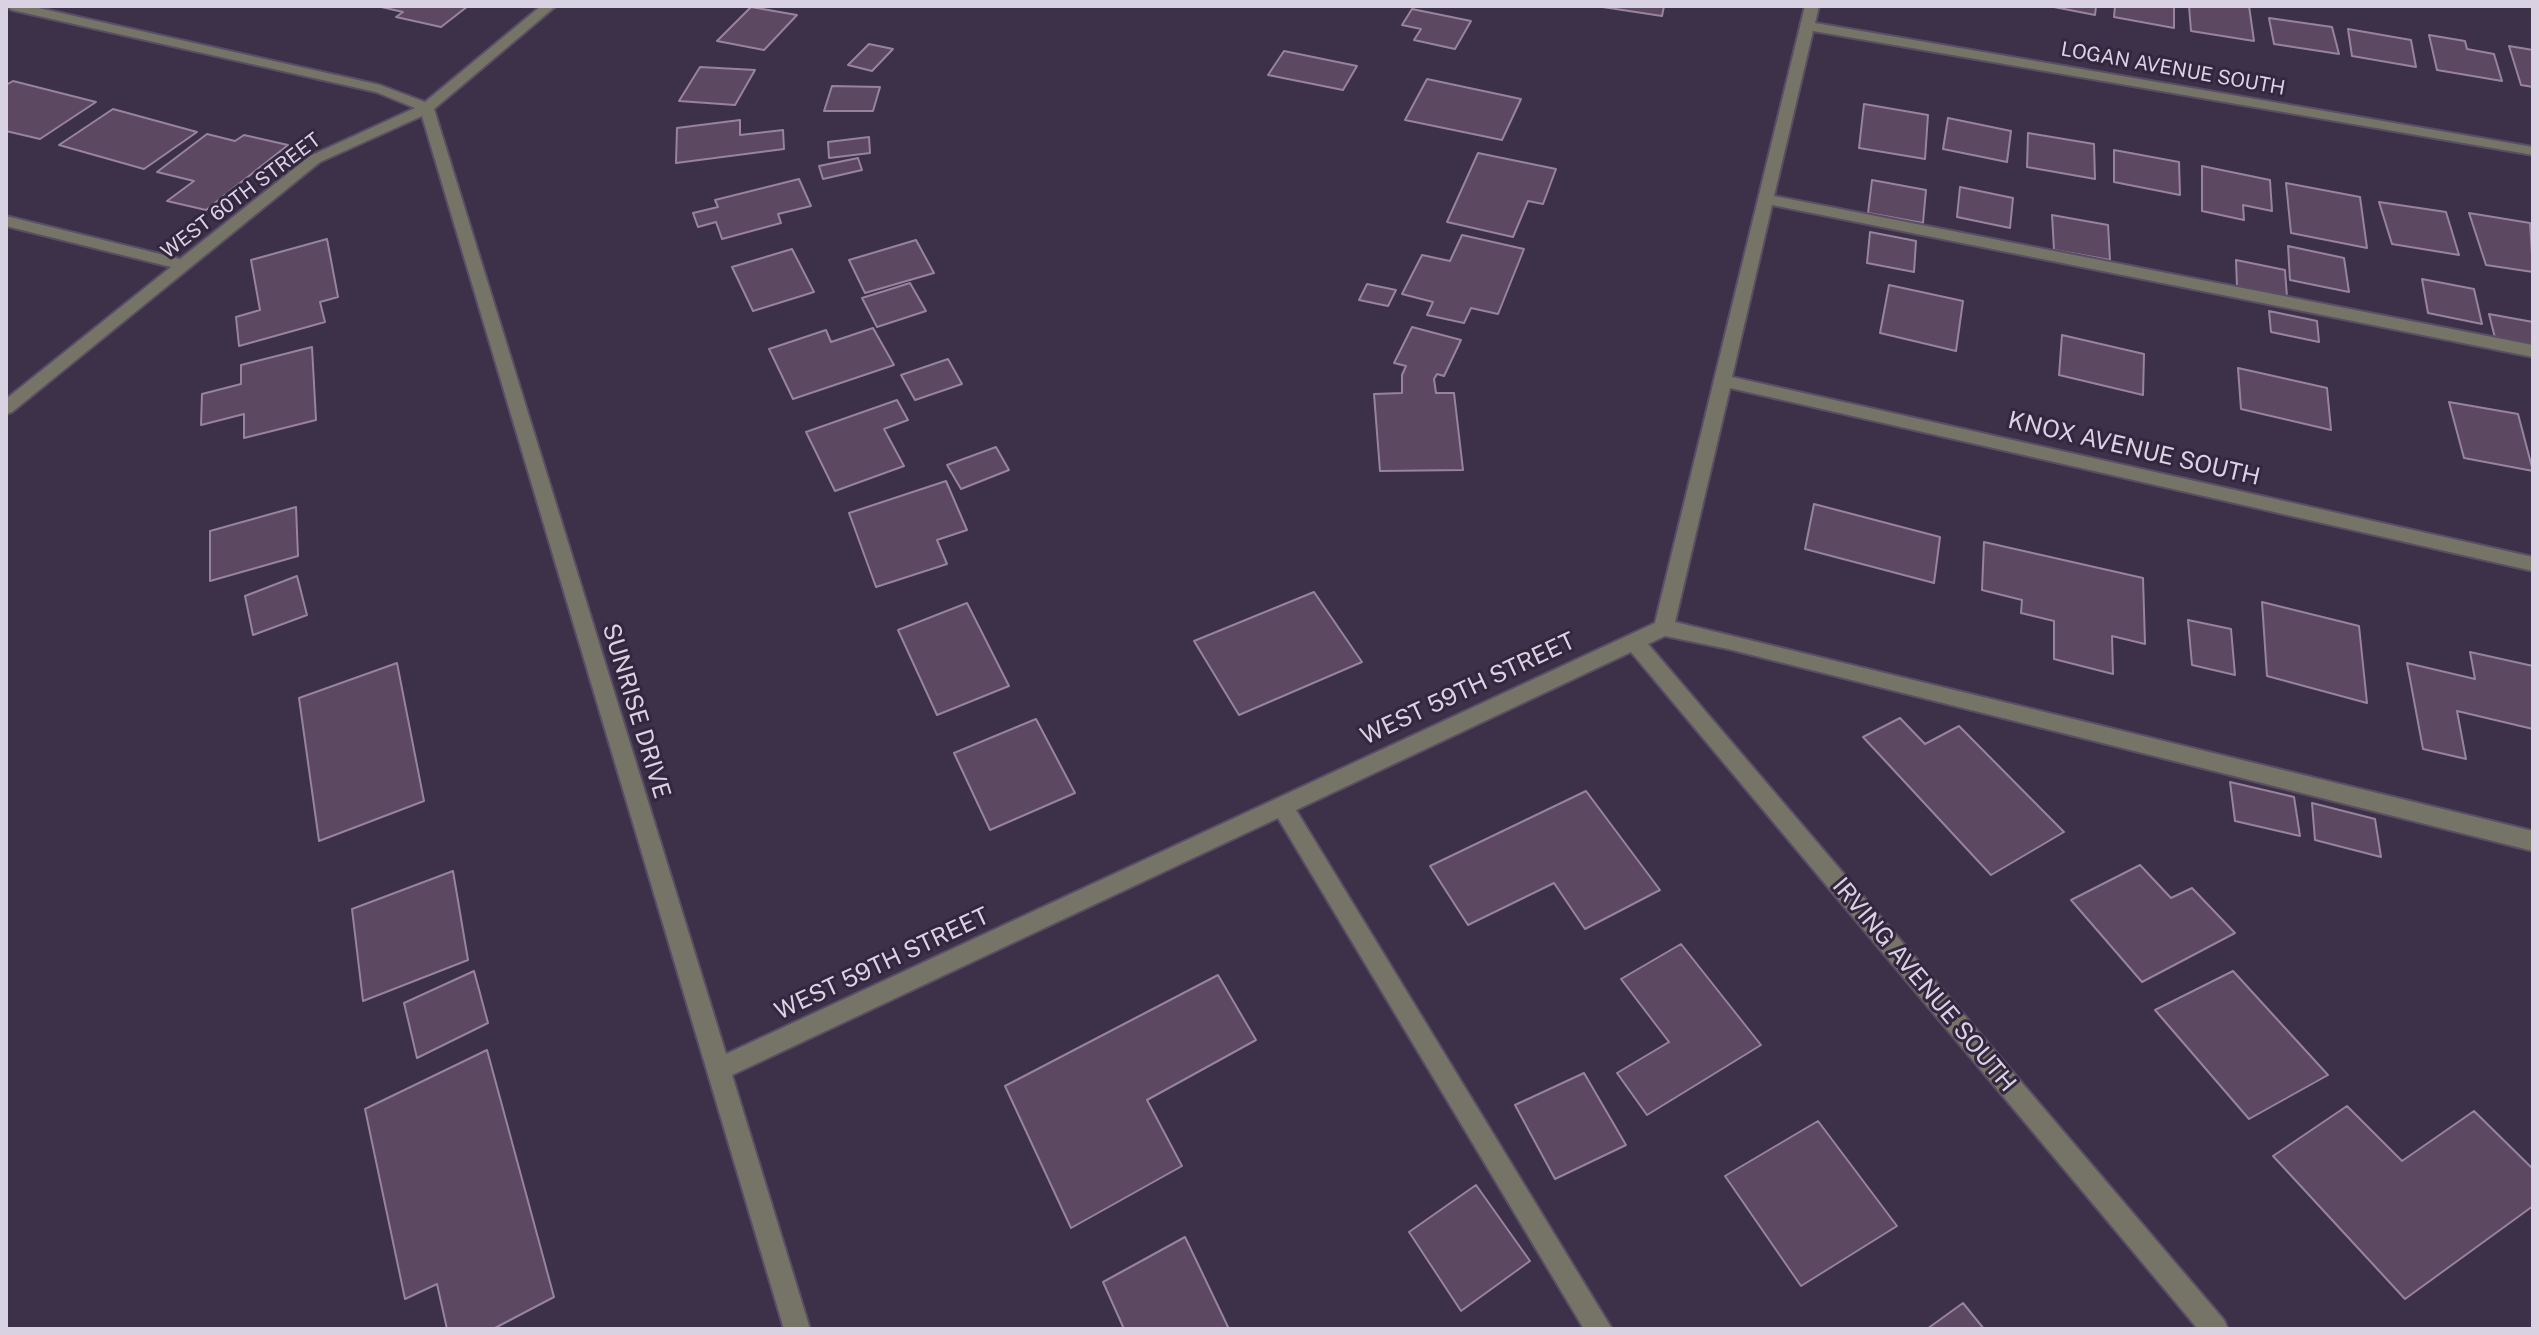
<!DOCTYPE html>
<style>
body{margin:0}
#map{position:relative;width:2539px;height:1335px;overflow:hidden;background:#3d314a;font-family:"Public Sans",sans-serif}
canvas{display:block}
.frame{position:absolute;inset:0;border:8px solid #d9d2e2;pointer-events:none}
</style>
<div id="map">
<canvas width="2539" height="1335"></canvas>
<div class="frame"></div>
</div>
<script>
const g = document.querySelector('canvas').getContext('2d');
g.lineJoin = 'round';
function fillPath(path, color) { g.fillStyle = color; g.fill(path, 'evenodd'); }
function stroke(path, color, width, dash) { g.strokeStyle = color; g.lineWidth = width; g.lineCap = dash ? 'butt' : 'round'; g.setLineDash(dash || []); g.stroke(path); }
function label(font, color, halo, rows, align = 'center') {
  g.font = font + ' "Public Sans",sans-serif'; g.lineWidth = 6; g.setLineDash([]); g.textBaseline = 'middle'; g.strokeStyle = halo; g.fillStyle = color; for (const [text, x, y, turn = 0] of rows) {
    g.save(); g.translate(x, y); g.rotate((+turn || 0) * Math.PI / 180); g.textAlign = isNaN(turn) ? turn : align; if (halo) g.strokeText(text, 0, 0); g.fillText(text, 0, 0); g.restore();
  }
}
const building = new Path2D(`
 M377,6H468L441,27L396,17L403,12Z
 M1596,6H1664L1662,16Z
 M2049,6H2096L2095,15Z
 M2115,6H2174V28L2114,17Z
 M2189,6H2249L2254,41L2191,31Z
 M751,7L797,15L764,50L717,41Z
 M1412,9L1471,21L1455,49L1414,40L1421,29L1402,25Z
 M2269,18L2332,27L2339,54L2274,44Z
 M2348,29L2411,40L2416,67L2352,56Z
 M2429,35L2465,41L2467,49L2494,54L2502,81L2437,70Z
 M869,44L893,49L872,71L848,65Z
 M2509,46L2533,50V87L2521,85Z
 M1284,51L1357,66L1343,90L1268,75Z
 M700,67L755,70L735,105L679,101Z
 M1427,79L1521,99L1502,140L1405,120Z
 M13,81L96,102L40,139L6,131V85Z
 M832,86L880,87L873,111H824Z
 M1864,104L1928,115L1925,159L1859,148Z
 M113,109L197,132L144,169L59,145Z
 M1948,118L2011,131L2007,162L1943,149Z
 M740,120V135L783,130L784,149L676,163L677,128Z
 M2028,133L2094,144L2095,179L2027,167Z
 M207,134L235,141L244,135L288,145L206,210L167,201L194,181L157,172Z
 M869,137L870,153L829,158L828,142Z
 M2114,150L2179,162L2180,195L2114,182Z
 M1478,153L1556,169L1543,204L1528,201L1513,237L1447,222Z
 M858,158L862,170L823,179L819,166Z
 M2202,166L2270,180L2272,211L2243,205L2244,220L2202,211Z
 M799,179L811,206L778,214L781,223L722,239L716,222L698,227L693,213L718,207L715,200Z
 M1872,180L1926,190L1923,223L1868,213Z
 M2286,183L2360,197L2367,248L2291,233Z
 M1960,187L2013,198L2010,228L1957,217Z
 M2379,202L2446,212L2459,255L2392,244Z
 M2469,213L2530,223L2533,272L2486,265Z
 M2052,215L2108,225L2110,260L2054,250Z
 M1870,232L1916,241L1914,272L1867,263Z
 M1462,235L1524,249L1498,314L1471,308L1464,323L1427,315L1433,302L1402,294L1422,255L1450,261Z
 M327,239L338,297L320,302L325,322L239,346L236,317L260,310L251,260Z
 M916,240L934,273L865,293L849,260Z
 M2288,246L2344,258L2349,292L2290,280Z
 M792,249L814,292L753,311L732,267Z
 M2236,260L2285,270L2287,297L2237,287Z
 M2422,279L2474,289L2482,324L2428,313Z
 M910,283L926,311L877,327L862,298Z
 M1367,284L1396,290L1388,306L1359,300Z
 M1889,285L1963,301L1956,351L1880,333Z
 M2269,311L2317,321L2319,342L2271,332Z
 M2489,314L2533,322V345L2495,338Z
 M1412,327L1461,340L1444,376L1437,374L1434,379L1436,393H1454L1463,470L1380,471L1374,394L1402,393V375L1406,366L1394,363Z
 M873,328L894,365L793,399L769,349L826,330L831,342Z
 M2062,335L2144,354L2143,395L2059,375Z
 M312,347L316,420L244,438V414L201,425L202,394L241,384V365Z
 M948,359L962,384L915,400L901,375Z
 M2238,368L2327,388L2331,430L2241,409Z
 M897,400L908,420L884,429L904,466L835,491L806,432Z
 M2449,402L2518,414L2533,471L2464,458Z
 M996,447L1009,470L961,489L947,465Z
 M946,481L967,530L937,540L947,564L876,587L849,513Z
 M1814,504L1940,537L1934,583L1805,549Z
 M296,507L298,556L210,581V531Z
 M1984,542L2143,578L2145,644L2112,636L2113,674L2054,659V621L2021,613L2022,600L1982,590Z
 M297,576L307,615L253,635L245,596Z
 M1314,592L1362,662L1239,715L1194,641Z
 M2262,602L2359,626L2367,703L2267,676Z
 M967,603L1009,686L937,715L898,630Z
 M2188,620L2231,629L2235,675L2192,665Z
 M2470,652L2533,666V729L2457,711L2466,759L2423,749L2407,663L2475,679Z
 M397,663L424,801L319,841L299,698Z
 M1900,718L1925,744L1959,726L2064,832L1991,875L1863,737Z
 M1036,719L1075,793L990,830L954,753Z
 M2230,782L2294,797L2300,836L2235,821Z
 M1586,791L1660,890L1585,929L1554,883L1468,925L1430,866Z
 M2312,803L2375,819L2381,857L2315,840Z
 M2140,865L2171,898L2192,888L2235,933L2142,982L2071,900Z
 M453,871L468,960L363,1001L352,909Z
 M1681,944L1761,1045L1647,1115L1617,1073L1669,1042L1621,979Z
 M474,971L488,1023L417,1058L404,1003Z
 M2233,971L2328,1075L2249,1119L2155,1010Z
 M1218,975L1256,1040L1147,1100L1182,1166L1071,1228L1005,1086Z
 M487,1050L554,1297L493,1329H447L437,1284L405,1299L365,1109Z
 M1584,1073L1626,1145L1555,1179L1515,1105Z
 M2347,1106L2402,1161L2474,1111L2533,1169V1206L2405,1299L2273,1156Z
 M1818,1121L1897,1226L1801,1286L1725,1176Z
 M1476,1185L1530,1261L1461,1311L1409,1232Z
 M1185,1237L1229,1329H1124L1103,1282Z
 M1963,1303L1984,1329H1927Z`);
fillPath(building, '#5c4861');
stroke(building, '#98839e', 2);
const minor = new Path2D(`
 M6,6H30L380,85L425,102L541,6H556L434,109L726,1054L1655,623L1805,6H1819L1815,23L2533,147V155L1813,31L1774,196L2533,345V357L1772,205L1732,377L2533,557V571L1730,388L1675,622L2533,831V851L1728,649L1665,636L1648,644L2224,1320L2228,1329H2198L1631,652L1296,810L1612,1329H1584L1278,818L732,1075L810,1329H784L422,116L320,162L12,412L6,414V399L171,267L6,226V216L180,259L310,156L415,108L376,92L12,10Z`);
stroke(minor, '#594e65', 4);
fillPath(minor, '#757466');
label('20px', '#d9d2e2', '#32273f', [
 ["LOGAN AVENUE SOUTH",2173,69,10],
 ["WEST 60TH STREET",241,196,-37]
]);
label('24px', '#d9d2e2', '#32273f', [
 ["KNOX AVENUE SOUTH",2134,449,13],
 ["WEST 59TH STREET",1468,689,-25],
 ["SUNRISE DRIVE",636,711,73],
 ["WEST 59TH STREET",882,964,-25],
 ["IRVING AVENUE SOUTH",1924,985,50]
]);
</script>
